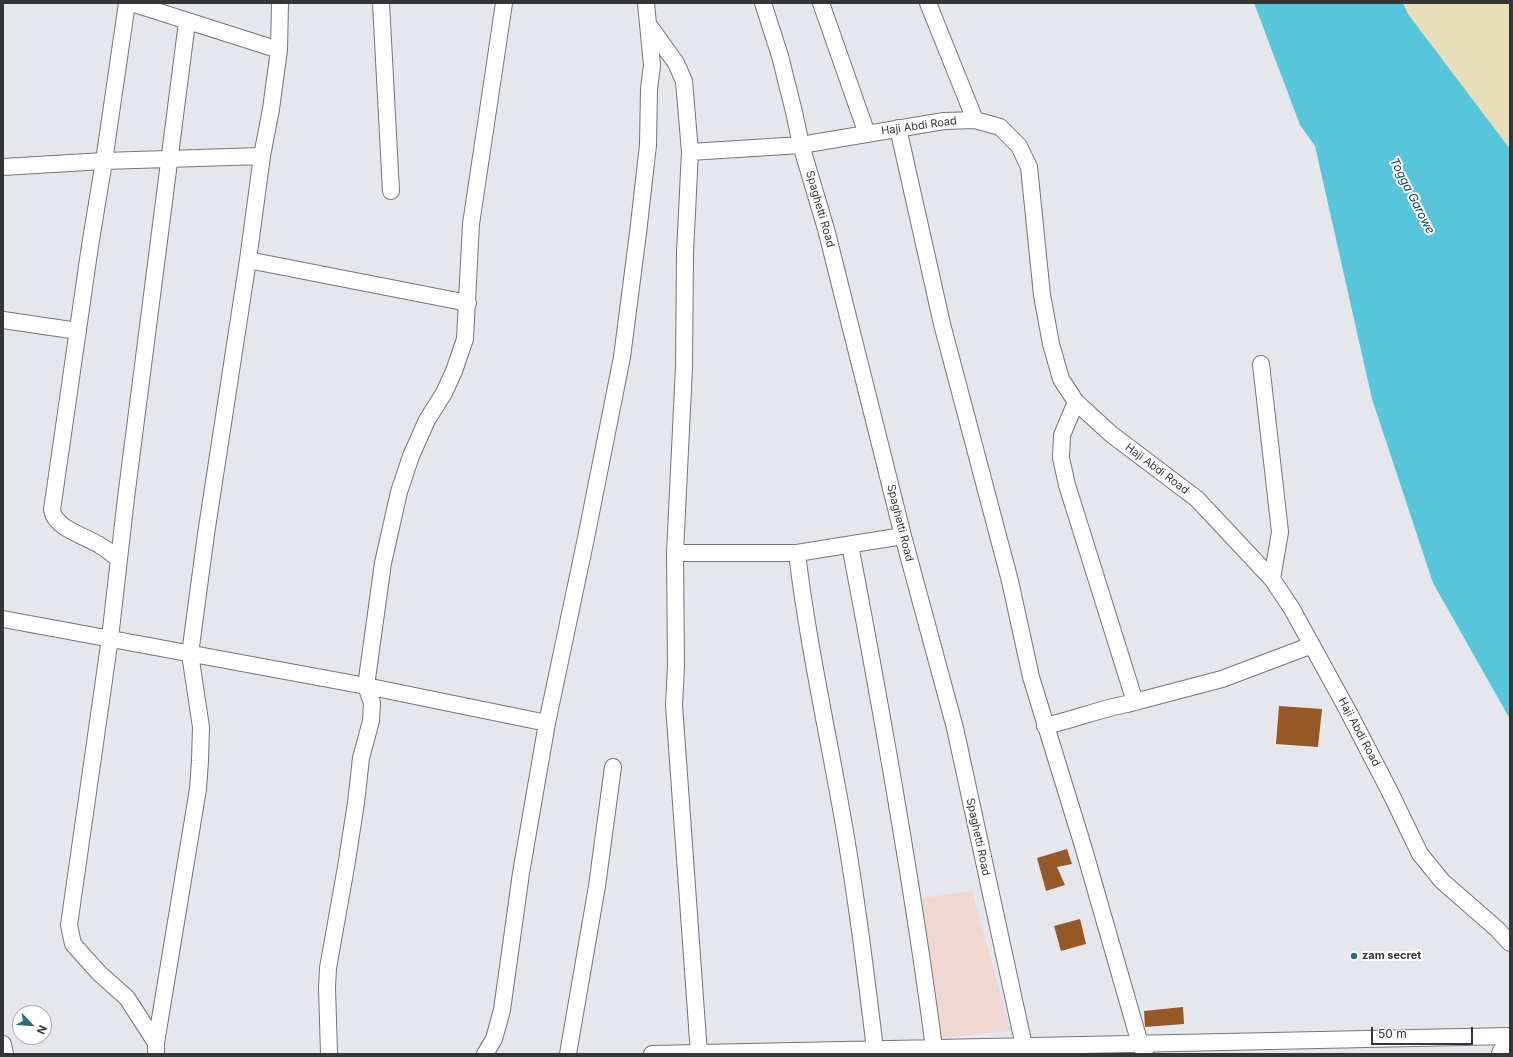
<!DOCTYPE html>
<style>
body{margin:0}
#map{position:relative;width:1513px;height:1057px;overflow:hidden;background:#e6e7ec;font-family:Inter,sans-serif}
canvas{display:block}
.frame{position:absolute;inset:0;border:4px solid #343537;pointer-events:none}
.north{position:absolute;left:12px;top:1005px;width:40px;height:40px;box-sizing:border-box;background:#fff;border:1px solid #aeaeaf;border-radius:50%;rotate:115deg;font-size:11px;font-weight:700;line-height:16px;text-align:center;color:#343537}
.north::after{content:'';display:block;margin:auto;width:14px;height:18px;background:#2b6f7f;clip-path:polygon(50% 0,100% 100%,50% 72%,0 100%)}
.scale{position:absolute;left:1371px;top:1027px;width:102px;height:18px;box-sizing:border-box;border:2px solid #343537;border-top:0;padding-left:5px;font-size:12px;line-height:14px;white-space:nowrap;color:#343537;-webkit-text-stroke:3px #fff;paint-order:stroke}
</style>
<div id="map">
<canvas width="1513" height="1057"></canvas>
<div class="frame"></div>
<div class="north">N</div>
<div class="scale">50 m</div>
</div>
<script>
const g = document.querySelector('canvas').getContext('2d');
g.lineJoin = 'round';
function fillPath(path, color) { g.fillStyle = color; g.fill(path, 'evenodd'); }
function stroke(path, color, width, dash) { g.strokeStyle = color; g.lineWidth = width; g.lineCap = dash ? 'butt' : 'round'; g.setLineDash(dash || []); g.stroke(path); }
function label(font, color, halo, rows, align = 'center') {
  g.font = font + ' Inter,sans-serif'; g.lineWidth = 4; g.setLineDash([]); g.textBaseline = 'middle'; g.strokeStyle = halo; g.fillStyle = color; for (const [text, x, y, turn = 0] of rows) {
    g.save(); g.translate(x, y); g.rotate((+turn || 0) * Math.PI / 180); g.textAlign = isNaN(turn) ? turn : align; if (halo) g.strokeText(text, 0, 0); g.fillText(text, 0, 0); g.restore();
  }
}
fillPath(new Path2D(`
 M972,891L1011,1031L936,1038L915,899Z`), '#f1d7d1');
fillPath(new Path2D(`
 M1403,3H1510V149L1408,14Z`), '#e8deb9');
fillPath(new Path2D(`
 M1254,3H1403L1408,14L1510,149V719L1433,583L1372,399L1315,146L1300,125Z`), '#57c6db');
fillPath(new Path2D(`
 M1279,706L1322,709L1318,747L1276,744Z
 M1067,849L1072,864L1057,867L1065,885L1046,891L1037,858Z
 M1080,919L1086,944L1061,951L1054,926Z
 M1183,1007L1184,1024L1145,1027L1144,1011Z`), '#975828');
const minor = new Path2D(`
 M131,3L279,50
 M381,3L391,191
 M646,3L648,24L676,63L684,81L690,152L685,252L684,367L675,553L676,666L674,705L699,1054
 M763,3L780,56L794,112L801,145L826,229L903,536L955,728L1024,1046
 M821,3L867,134
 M928,3L975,120
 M898,128L942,324L1010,581L1031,677L1083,846L1140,1044L1145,1054
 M690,152L801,145L944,121L975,120L1000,127L1019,146L1029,167L1042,295L1051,344L1061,379L1076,402L1111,434L1197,499L1272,579L1292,609L1348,711L1390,792L1420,854L1442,881L1497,929L1510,943
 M3,167L104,161L262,156
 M248,260L468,303
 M3,320L78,331
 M1261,364L1280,532L1272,579
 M1076,402L1062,435L1061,458L1067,485L1135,702
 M850,545C882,712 912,879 934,1048
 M675,553H797L903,536
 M797,553C807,637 825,720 840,803C855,885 865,967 875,1049
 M119,559C113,555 108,550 101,546C86,536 55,529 52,510L90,246L104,161L127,3
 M3,619L366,686L547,723
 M1045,726C1073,720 1099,709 1127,704L1222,679L1312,645
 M156,1043L127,998L99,973L73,944L69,925L110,638L126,498L187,22
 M3,1044L5,1054
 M156,1054V1043L198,789L200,761L201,727L190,654L206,534L248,260L262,156L271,109L279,50L280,3
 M329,1054L327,987L328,968L346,867L356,803L361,758L371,721L372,703L366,686L383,563L399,492L411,456L427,420L444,393L454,371L465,339L471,224L504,3
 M485,1054L494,1039L502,1010L521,873L547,723L586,538L622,357L638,233L648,145L649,89L652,65L648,24
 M568,1054L597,886L613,767
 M652,1054L1510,1036`);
const primary = new Path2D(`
 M1503,1054L1510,1041`);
stroke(minor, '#747579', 18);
stroke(primary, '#747579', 24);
stroke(minor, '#fff', 16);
stroke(primary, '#fff', 22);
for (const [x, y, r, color] of [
 [1354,956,4,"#2b6f7f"]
]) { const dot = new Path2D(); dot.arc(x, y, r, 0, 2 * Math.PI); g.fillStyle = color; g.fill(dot); stroke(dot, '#fff', 1.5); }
label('11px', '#343537', '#fff', [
 ["Haji Abdi Road",919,126,-8],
 ["Spaghetti Road",820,209,74],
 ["Haji Abdi Road",1157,469,37],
 ["Spaghetti Road",900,523,76],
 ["Haji Abdi Road",1359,732,62],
 ["Spaghetti Road",978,837,78]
]);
label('bold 11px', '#343537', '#fff', [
 ["zam secret",1362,956]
], 'left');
label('italic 12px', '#0c4048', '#fff', [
 ["Togga Garowe",1412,196,63]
]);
</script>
